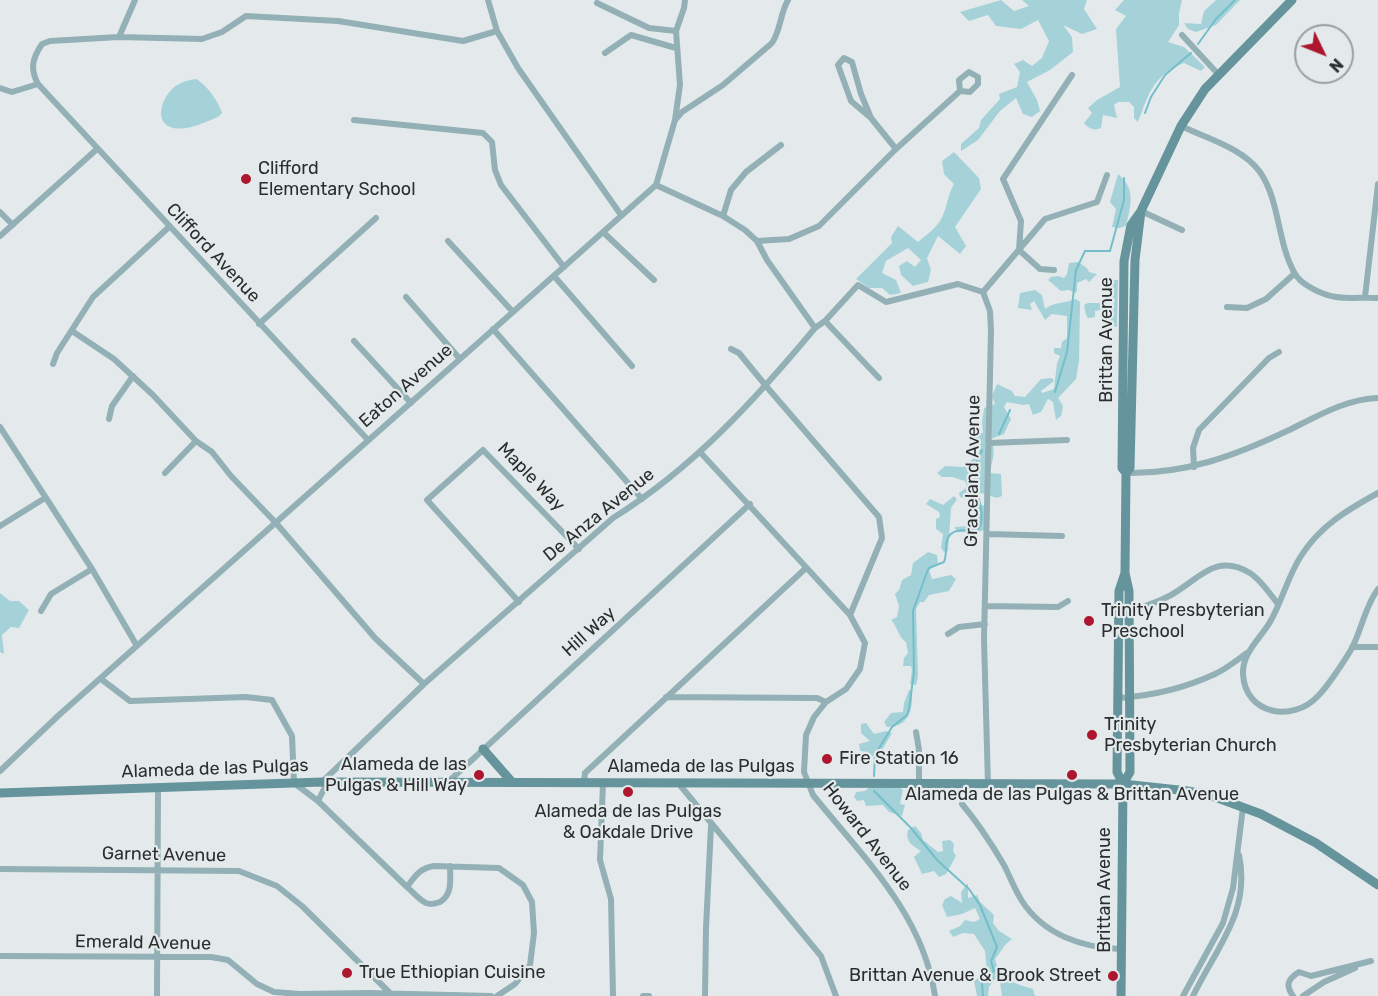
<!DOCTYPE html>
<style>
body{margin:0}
#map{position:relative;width:1378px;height:996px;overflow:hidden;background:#e4eaeb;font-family:Rubik,sans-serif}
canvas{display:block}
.north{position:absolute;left:1294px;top:24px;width:60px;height:60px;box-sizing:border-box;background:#e4eaeb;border:2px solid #9a9f9f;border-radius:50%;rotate:133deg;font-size:16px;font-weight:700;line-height:24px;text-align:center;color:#2b2e2e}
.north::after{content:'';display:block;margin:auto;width:21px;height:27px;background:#ac172e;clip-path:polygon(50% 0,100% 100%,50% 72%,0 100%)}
</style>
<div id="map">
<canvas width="1378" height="996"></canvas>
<div class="north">N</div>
</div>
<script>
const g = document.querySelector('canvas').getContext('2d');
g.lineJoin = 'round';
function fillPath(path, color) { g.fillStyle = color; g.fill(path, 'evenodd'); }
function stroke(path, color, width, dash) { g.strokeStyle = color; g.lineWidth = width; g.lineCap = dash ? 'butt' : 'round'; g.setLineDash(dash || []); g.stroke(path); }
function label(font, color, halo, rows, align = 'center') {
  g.font = font + ' Rubik,sans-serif'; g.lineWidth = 4.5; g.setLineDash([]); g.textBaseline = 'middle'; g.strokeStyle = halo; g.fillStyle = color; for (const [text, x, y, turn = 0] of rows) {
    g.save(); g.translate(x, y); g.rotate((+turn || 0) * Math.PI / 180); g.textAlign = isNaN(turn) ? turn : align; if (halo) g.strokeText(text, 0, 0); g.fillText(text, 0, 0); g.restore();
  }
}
fillPath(new Path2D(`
 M1001,0L1014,11L1029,6L1022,0H1087L1084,9L1097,29L1082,34L1063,25L1072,37L1073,52L1050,70L1027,82L1037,100L1040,111L1032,117L1023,114L1016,98L1000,111L978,140L961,151V144L979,128L981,120L1000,99L999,94L1017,87L1020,72L1014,64L1023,60L1032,66L1042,58L1049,41L1038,20L1021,29L996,26L988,15L969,21L960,12Z
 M1124,0H1182L1179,13V25L1168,42L1184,47L1205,67L1201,71L1184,63C1154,74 1148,95 1138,122L1134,118V107L1129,102H1118L1114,105L1117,118L1103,115L1101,128C1094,131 1089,129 1084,123L1092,113L1088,108L1097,100L1120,87L1116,29L1126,16L1115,10Z
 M1216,0H1240L1216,25L1196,32L1188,29L1184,23L1201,24L1204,11Z
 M196,79C206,84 219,102 222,113L218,117C205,122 188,131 173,128C154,123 161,101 171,90C178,83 187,80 196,79Z
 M954,152L979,178L981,189L955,227L966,246L960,254L938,236L927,258L931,270L928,282L913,286L901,275L899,266L907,261L915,267L921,260L908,248L886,261L882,273L896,280L901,293L890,295L882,288H869L856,279L892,243L891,237L898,226L918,242C925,236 935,229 940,221C947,210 947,196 954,184L944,174L942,161Z
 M1118,174C1136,188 1131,206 1126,226L1119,228L1112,227L1116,209L1110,202Z
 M1078,262L1087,268L1089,272L1097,274L1089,282L1086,279L1077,283V291L1075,293L1069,290L1061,291L1048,280L1051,277L1058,276L1064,278L1067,274L1069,263Z
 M1113,280H1118L1117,327L1103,324L1104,313L1100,310L1095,311V317L1088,318L1086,315L1084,305L1088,303H1107L1111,313L1115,300C1109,293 1108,288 1113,280Z
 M1035,290L1042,295L1045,309C1053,302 1066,303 1076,299L1080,302L1079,361L1076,379L1058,398L1063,406L1061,416L1056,420L1053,402L1048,399L1041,412L1033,415L1029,404L1023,405L1007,402L1004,407L1011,419L1004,434L991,439C996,451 993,461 989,473L1001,474L1002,496L997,498L981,493C972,497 970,501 960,497L959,493L967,487L965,481L952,477H942L937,473L945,466L963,467L979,454L980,448L975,436L978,433H983L982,423L984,408L995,404L992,396L997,384L1012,391L1015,396L1025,397L1041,379L1052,378L1054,381L1041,391L1042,393L1054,389L1057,363L1060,356L1054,353V348H1061L1062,342L1067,338V316L1052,314L1045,320L1034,301L1030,304L1032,310L1018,308L1020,293Z
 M954,496L957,499L951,508L948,551L944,552L941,548L943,534L936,529V519L940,517L939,512L926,504L930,499L943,505Z
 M978,504L985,506V530L977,532H956L955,527L972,526L974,507Z
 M928,552L937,555L938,564L929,570L932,579L951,575L956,579L949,591L929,595L924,602H920L916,609L918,677L916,685L910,684L912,670L911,666H903L904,658L908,653L906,642C898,637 898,627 891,620L897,617L899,606L895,594L899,590L902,580L911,575L913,563Z
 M0,593L10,601H19L29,610L19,628L11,627L2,635L4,654L0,652Z
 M909,690L912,691C913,710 909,727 887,727L884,722L891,713L903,712L904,703Z
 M866,723L874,734L886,731L892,733L879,755L872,756L867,752L860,751L859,744L870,741L861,733V724Z
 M869,787H899L903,790L900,804L905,805L902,816L889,812L883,805L866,806L864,800L857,801L854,797L856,792L865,791Z
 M915,826L921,833L923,840L938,852L943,851L942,841L950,840L954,844L953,851L956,856L946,874L939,877L934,871L922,874L914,857L921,851C912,845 905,842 908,830Z
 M968,883V898L977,895L980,902L994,915L993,923L999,931L1012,939L1006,944L995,959C999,979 1015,984 1033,989L1035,996H1002L1000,983L995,979L989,987L988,996H977L974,981L987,971L985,951L974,934L963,933L953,937L949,931L960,926L965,920L974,922L980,919L975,908L962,914L947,917L942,905L945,899L951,896L962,903L961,892Z`), '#a5d2d9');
stroke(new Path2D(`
 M1198,44L1216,19L1235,0
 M1145,113L1151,97L1165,75L1191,53
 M1055,392L1067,352L1076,270L1085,251H1110L1124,200V178
 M999,434L1010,410
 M874,776L875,755L892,727L907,715L909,709L914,672L913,611L927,572L929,568L944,562C946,557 946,554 946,548C946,527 962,530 978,530C988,514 974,491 974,473C974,465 979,457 982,450
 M874,791L911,828L937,860L969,889L980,905L997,947L991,961L994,971L982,983L983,996`), '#73beca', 2);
stroke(new Path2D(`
 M135,0L119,37L50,41L42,44C32,59 30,69 38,84L368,440
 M488,0L497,31L518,68L621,215
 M597,3L649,28L676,31
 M1182,35L1218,74
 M119,37L202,39L222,32L246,16L338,21L463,41L497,31
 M605,53L631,35L676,48
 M0,88L12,92L38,84
 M871,118L861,94L852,62L844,58L838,65L851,101L871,118L896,149
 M354,120L483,133L492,142L495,170L501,185L564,267
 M675,120L680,85L676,31L684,8L685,0
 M1181,126C1206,138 1243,148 1260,172C1280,201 1277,241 1294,272C1300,285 1323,295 1336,297C1350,299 1364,297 1378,298
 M656,185L723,216L745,230L757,241L767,260L815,328
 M1141,211L1182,230
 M0,212L13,225
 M723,216L731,190L746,172L781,145
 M603,232L654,280
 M0,236L97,149
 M448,241L513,312
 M757,241L789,239L819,226L896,149L960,91L970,92L978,84V77L969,72L959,80L960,91
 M1019,250L1021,221L1003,179L1072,75
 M1019,250L1040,269L1054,270
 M554,276L632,366
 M983,292L990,311L991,331L984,639L988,785
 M983,292L1045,219L1097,202L1107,175
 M406,297L460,359
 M1365,297L1378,184
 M1227,307L1247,308L1266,299L1294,274
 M825,321L879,378
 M259,324L376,218
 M493,329L642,499
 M72,331L114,359L153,395L196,441L212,452L231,476L276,523L375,638L424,684
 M354,341L411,403
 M731,349L739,353L766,386L879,517L882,538L850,615
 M53,364L57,353L93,297L169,227
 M109,419L112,406L133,376
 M0,427L92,569L137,646
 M989,443L1067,440
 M700,452L850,615L865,643L860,669L846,689L826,702L814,717L806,735L804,772L813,795C863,857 923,914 935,996
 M1194,467L1193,448L1199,430L1269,358L1279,352
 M165,473L196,441
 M1126,473C1186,474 1234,456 1287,431C1316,417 1345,399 1378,398
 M1378,493C1347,510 1320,526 1301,556C1288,576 1282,601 1270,622C1260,639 1242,653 1243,674C1245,715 1293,723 1318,696C1328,686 1345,660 1352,648C1362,629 1365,606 1378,589
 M0,526L45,498
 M987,534L1062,536
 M519,602L427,500L483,450L579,549
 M985,606L1058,607L1068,601
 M1145,606C1157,602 1168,598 1179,590C1202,575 1219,554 1250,573C1261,580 1270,594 1278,604
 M41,611L51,594L92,569
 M948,634L959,627L985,624
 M1352,647H1378
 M101,679L130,701L246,697L272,700L292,736L294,783L318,801L407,887C415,876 420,868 434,866L499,868L523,885L532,902L534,933L530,965L515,984L497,996
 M666,697L817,698L826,702
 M1118,698C1151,696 1185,688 1215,674C1226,669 1237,660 1247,653
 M916,732L919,750V784
 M0,771L59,715L656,185L675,120L682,112L723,85L772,43C781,29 780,14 788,0
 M322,782L424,684L613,518C693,468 755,400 815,328L825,321L858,285L886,302L958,284L983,292
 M448,782L750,504
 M584,782L585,773L806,568
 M603,783L600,860L611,899L613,996
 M679,784L821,956L836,996
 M318,801L324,789L331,782
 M962,804C978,823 991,843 1004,865C1010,877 1015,890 1022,901C1044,935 1083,948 1121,949
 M0,869L239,871L277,886L302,906L390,993
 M407,887C413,892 419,900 426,903C431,905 435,904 440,902C453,894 450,879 450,866
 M0,956L211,957L228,960L257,984L274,992L300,994L369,993L491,996
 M157,996L158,788
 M643,996H649
 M705,996L706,928L711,826
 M1183,996L1223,923L1233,888L1243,807
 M1193,996C1216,948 1251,912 1239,855
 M1293,996C1285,985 1288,979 1299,972L1311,976L1371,961
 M1303,996L1324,982L1355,968`), '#92b0b5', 6);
stroke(new Path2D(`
 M1126,473L1122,468L1124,261L1131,225L1141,211L1181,126L1205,89L1292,0
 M483,749L512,782
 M1123,784L1117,772L1119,591L1125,573
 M0,793L322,782L1123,784L1188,791L1215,797L1261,814L1316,843L1378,885
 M1121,996L1123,784L1130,772L1129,591L1125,573L1126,473L1130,468L1135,260L1141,211`), '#65949c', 9);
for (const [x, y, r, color] of [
 [246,179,6,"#ac172e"],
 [1089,621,6,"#ac172e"],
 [1092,735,6,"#ac172e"],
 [827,759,6,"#ac172e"],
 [479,775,6,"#ac172e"],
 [1072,775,6,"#ac172e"],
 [628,792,6,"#ac172e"],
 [347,973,6,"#ac172e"],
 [1113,976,6,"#ac172e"]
]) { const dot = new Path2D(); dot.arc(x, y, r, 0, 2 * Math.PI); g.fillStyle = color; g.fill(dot); stroke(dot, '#e4eaeb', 2); }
label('18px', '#2b2e2e', '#e4eaeb', [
 ["Clifford",258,169],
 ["Elementary School",258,190],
 ["Trinity Presbyterian",1101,611],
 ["Preschool",1101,632],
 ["Trinity",1104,725],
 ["Presbyterian Church",1104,746],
 ["Fire Station 16",839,759],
 ["Alameda de las",467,765,"right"],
 ["Pulgas & Hill Way",467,786,"right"],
 ["Alameda de las Pulgas & Brittan Avenue",1072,795,"center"],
 ["Alameda de las Pulgas",628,812,"center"],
 ["& Oakdale Drive",628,833,"center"],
 ["True Ethiopian Cuisine",359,973],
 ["Brittan Avenue & Brook Street",1101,976,"right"]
], 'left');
label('18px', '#2b2e2e', '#e4eaeb', [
 ["Clifford Avenue",213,253,47],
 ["Brittan Avenue",1107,340,-90],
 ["Eaton Avenue",406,386,-41],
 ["Graceland Avenue",973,471,-89],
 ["Maple Way",531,477,46],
 ["De Anza Avenue",599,515,-39],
 ["Hill Way",589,632,-42],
 ["Alameda de las Pulgas",701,767],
 ["Alameda de las Pulgas",215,769,-2],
 ["Howard Avenue",867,837,52],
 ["Garnet Avenue",164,855,1],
 ["Brittan Avenue",1105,890,-90],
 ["Emerald Avenue",143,943,1]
]);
</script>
